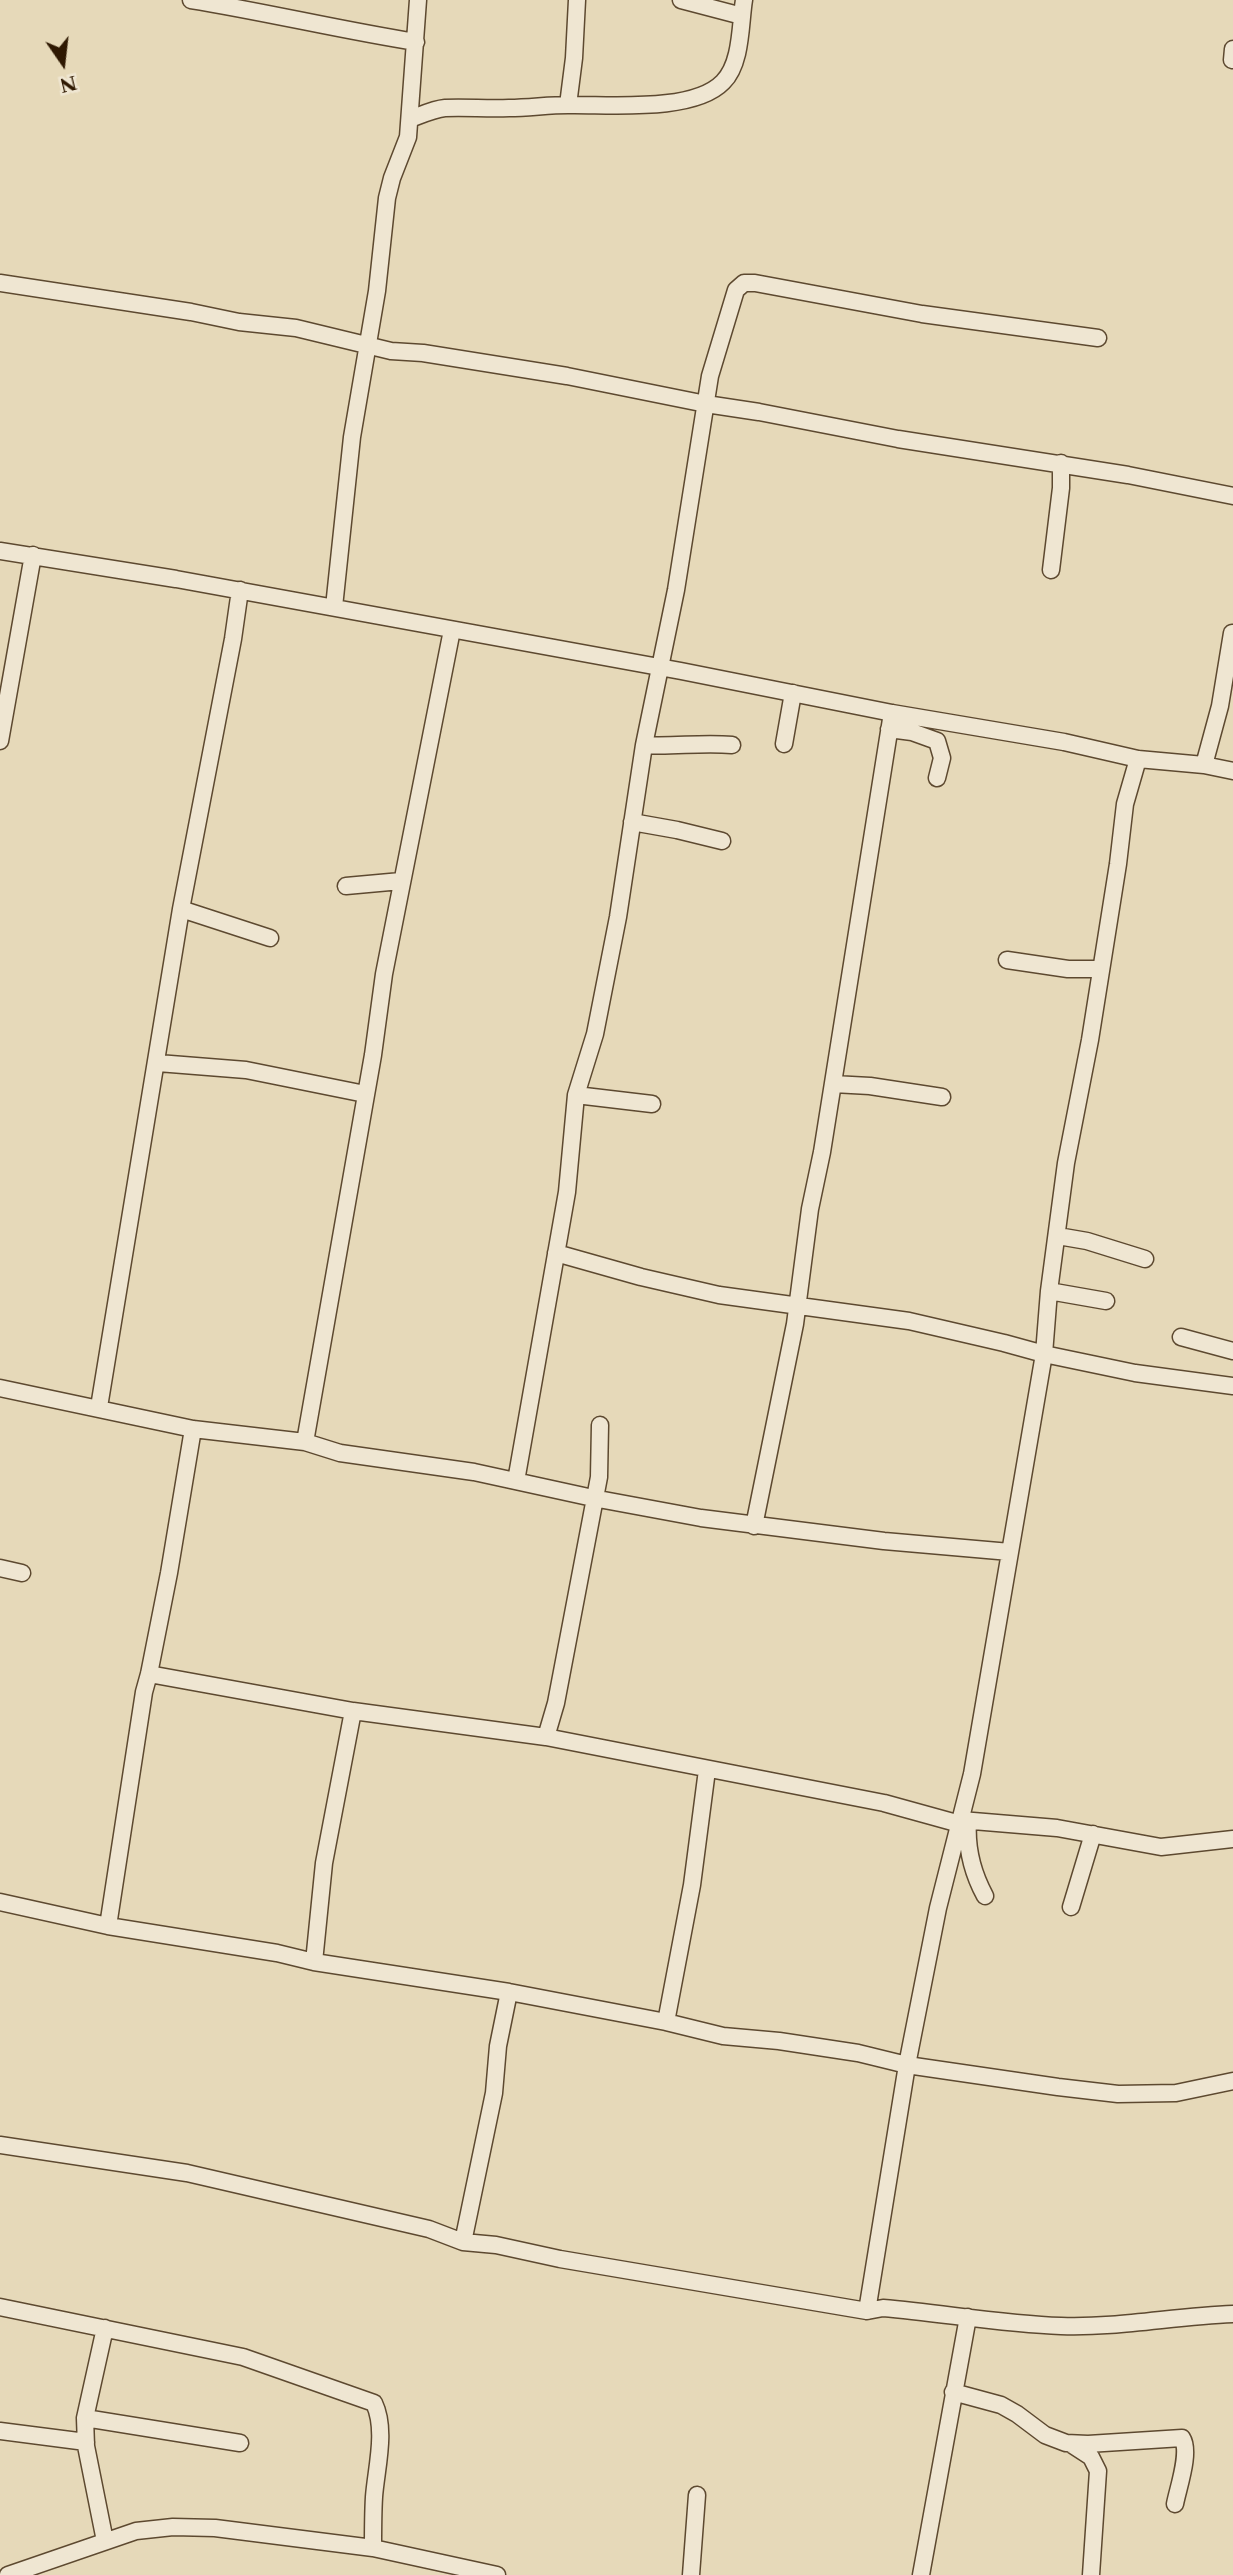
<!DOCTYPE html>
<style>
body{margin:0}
#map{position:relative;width:1233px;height:2575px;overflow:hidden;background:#e6d9b9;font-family:"Libre Caslon Text",serif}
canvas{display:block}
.north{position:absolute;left:28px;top:28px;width:70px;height:70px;-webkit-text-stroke:5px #efe6d2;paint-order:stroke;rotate:166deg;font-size:19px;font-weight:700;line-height:28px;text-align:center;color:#2f1902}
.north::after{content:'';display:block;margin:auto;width:24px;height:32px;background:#2f1902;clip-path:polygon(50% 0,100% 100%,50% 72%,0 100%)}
</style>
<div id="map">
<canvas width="1233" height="2575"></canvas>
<div class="north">N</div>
</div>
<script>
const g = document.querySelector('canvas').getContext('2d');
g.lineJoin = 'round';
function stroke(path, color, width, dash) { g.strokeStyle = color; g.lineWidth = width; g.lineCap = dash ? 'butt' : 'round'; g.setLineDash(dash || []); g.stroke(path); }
const minor = new Path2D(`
 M191,0C266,12 340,30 416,42
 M681,0L742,16
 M1232,60L1233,49
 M568,105L574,58L577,0
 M410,119C421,115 434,109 445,108C466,107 488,109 509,108C529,108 548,105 568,105C608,104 693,113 723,82C742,63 740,24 744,0
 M0,283L191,312L239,322L296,328L391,351L423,353L567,376L706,404L759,412L898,439L1128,475L1233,496
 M0,551L176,579L681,671L892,713L1064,742L1138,759L1204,765L1233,771
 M1051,570L1061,488V463
 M334,607L352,437L377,291L387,198L392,178L408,137L418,0
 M889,729L912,732L937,741L942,758L937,778
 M0,741L33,555
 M784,744L793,693
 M644,745C674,747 702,742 732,745
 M1204,765L1220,706L1232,633
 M632,822L677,830L722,841
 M346,886L401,881
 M181,909L270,938
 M1007,960L1068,969H1101
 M158,1063L246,1070L365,1094
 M833,1084L870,1086L942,1097
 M576,1095L652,1104
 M1058,1236L1087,1241L1145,1259
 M556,1253L641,1277L719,1295L909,1321L1004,1343L1044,1354L1135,1373L1233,1386
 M1049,1291L1106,1301
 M1181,1337L1233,1351
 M0,1388L193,1429L305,1442L340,1453L474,1472L593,1498L701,1518L884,1541L1010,1552
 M99,1407L181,909L233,639L240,590
 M305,1442L373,1055L384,974L452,630
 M516,1481L567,1192L576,1095L595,1034L618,917L644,745L676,590L710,376L736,290L744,283H755L922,314L1098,338
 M754,1526L795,1324L810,1209L822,1152L892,713
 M0,1568L22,1573
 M149,1674L353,1711L546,1737L884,1803L960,1824
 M546,1737L556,1703L599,1477L600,1425
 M961,1820L1057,1828L1161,1847L1233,1839
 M968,1821C966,1849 972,1872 985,1896
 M0,1902L108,1926L277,1953L314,1962L509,1992L666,2022L723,2036L779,2041L858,2053L907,2065L1058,2087L1118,2094L1176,2093L1233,2081
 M1071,1907L1093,1834
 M108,1926L144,1692L149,1674L169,1573L193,1429
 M314,1962L324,1863L353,1711
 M666,2022L692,1885L707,1770
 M0,2145L187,2173L429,2229L463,2242L496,2245L560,2259L867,2311L883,2308C942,2313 1002,2324 1061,2326C1119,2328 1175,2316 1233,2314
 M463,2242L494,2093L498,2046L509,1992
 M0,2307L243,2357L374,2403C387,2430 376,2469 374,2497C373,2514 373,2531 373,2548
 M867,2311L907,2065L938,1908L972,1774L1044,1354L1049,1291L1066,1163L1090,1040L1118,864L1125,804L1138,759
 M105,2328L85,2418L86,2446L105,2541
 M953,2392L1001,2405L1017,2414L1045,2435L1066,2443L1088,2444L1182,2438C1191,2452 1178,2488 1175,2504
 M85,2418L240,2443
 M0,2431L86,2442
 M1071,2444L1091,2457L1098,2471L1091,2575
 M8,2575L136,2531L173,2527L215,2528L373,2548L497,2575
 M691,2575L697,2495
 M921,2575L968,2317`);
stroke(minor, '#5d4930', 19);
stroke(minor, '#efe6d2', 16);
</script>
